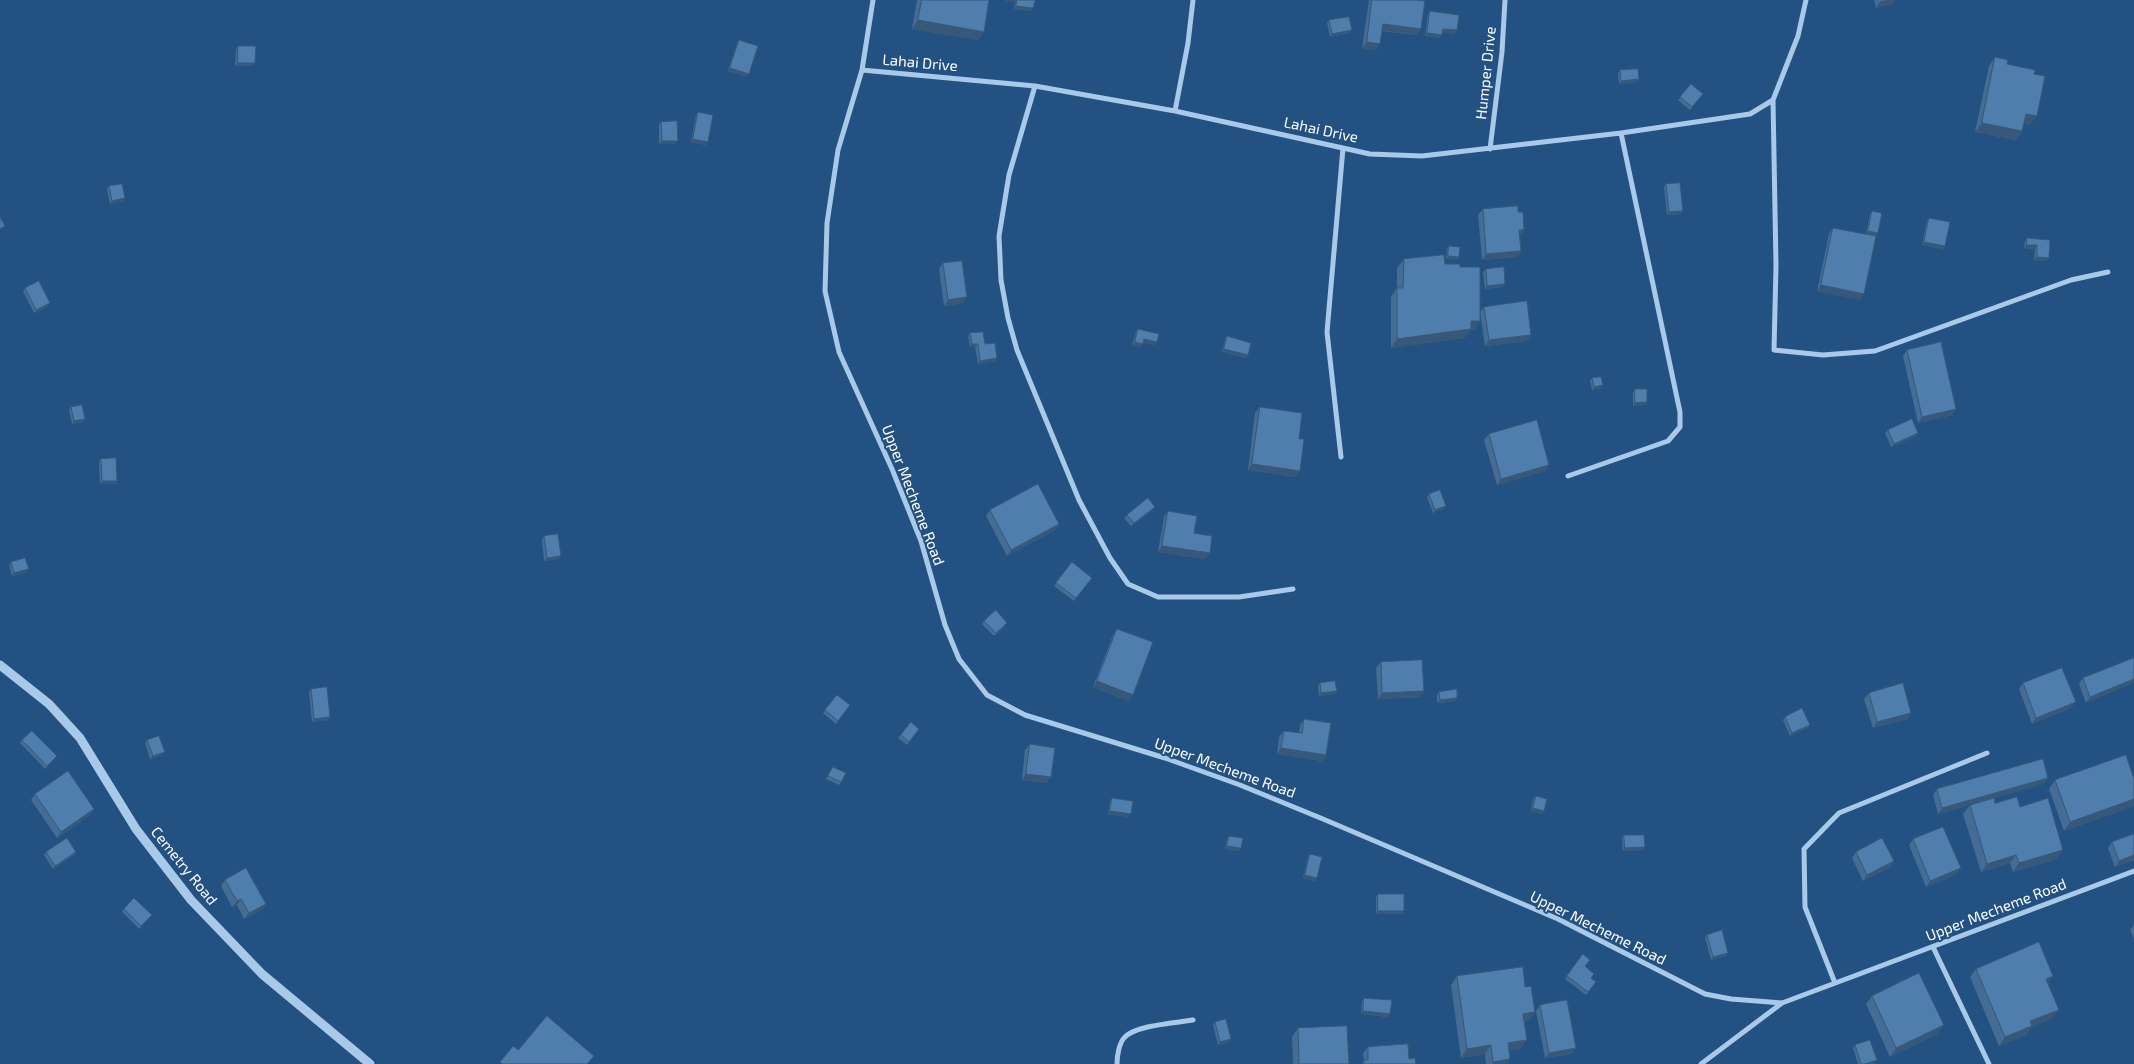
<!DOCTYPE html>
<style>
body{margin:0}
canvas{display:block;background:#225182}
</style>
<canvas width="2134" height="1064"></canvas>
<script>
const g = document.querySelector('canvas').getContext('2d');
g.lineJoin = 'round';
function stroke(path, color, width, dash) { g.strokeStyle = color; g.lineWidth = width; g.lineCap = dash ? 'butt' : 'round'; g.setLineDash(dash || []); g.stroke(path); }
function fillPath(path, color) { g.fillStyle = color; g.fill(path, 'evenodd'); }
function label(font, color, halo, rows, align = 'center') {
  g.font = font + ' "Exo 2",sans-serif'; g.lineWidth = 4; g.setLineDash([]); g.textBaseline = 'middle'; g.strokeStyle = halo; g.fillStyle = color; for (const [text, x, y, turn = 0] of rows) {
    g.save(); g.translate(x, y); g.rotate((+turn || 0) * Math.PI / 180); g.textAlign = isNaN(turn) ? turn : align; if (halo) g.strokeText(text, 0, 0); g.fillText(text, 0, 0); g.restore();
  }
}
stroke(new Path2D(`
 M873,0L862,70L838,150L827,223L825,291L839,352L892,469L921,541L945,625L959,659L987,695L1025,715L1165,758L1240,785L1323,819L1558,919L1705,994L1731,999L1782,1003L2134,871
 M1806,0L1798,36L1773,100L1776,266L1774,350L1823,355L1875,351L2071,280L2108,272
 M862,70L1035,86L1175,111L1370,154L1422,156L1621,133L1750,114L1773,100
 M1035,86L1009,175L999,236L1001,280L1008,318L1017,350L1079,500L1110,558L1128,584L1158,597H1239L1293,589
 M1175,111L1188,43L1193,0
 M1490,149L1502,52L1505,0
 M1341,457L1327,332L1343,148
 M1568,476L1668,441L1680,427V412L1621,133
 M1933,947L1989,1064
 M1835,983L1805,907L1804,849L1839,813L1987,753
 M1117,1064C1117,1056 1119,1044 1124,1038C1135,1025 1176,1023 1193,1020
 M1701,1064L1782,1003`), '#a9c9e8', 5);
stroke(new Path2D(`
 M0,665L49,704L80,738L136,829L191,900L262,974L370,1064`), '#a9c9e8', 9);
fillPath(new Path2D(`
 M917,0H989L984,32L978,40L912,29Z
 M1004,0H1035L1033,8L1031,11L1014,9L1015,2Z
 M1369,0H1415L1417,35L1382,31L1376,50L1362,48Z
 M1874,0H1895L1893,3L1876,8Z
 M1430,11L1455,34L1442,32L1440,38L1425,36L1428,14Z
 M1329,20L1350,33L1330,37L1327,23Z
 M739,40L747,77L728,71L737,43Z
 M238,46L253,66H235L236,49Z
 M1995,57L2007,64L2030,125L2024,123L2022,131L2016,140L1975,132L1989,66Z
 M1620,70L1639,79L1637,82L1619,84L1618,74Z
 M1691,84L1703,94L1690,110L1678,100Z
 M698,112L708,142L706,145L691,142L696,115Z
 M661,122L675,144H659V125Z
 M1666,184L1681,214L1667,215L1664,187Z
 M109,186L123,201L110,204L107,189Z
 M1483,209L1518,212L1524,230L1520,236L1521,251L1517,257L1482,260L1478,215Z
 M1872,211L1878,233L1876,236L1866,234L1870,214Z
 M1929,218L1945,246L1943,249L1922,245L1927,221Z
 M1833,228L1860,300L1817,291L1829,234Z
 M2027,238L2050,240L2047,261L2034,260L2035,249L2024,248L2025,241Z
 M1449,246L1459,257L1457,260L1446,259L1447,249Z
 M1404,259L1445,264L1460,267L1480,321L1474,330H1470L1464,338L1391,348V297L1397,288V268Z
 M943,263L963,303L944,306L939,269Z
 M1486,269L1503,287L1485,289L1483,272Z
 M25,288L48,306L34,313L23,291Z
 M1484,307L1527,341L1485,346L1480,312Z
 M1138,329L1155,345L1143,342L1141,347L1132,345L1136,332Z
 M970,333L985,344L997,358L995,361L978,364L975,347H970L968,336Z
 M1227,336L1248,355L1246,358L1222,352L1225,339Z
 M1907,350L1956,409L1952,415L1918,423L1903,356Z
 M1592,378L1601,388L1592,390L1590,381Z
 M1635,389L1647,402L1645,405L1633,406V392Z
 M71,407L85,419L83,422L72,424L69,410Z
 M1260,407L1299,439L1296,477L1248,470L1255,413Z
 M1888,430L1916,436L1891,447L1885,433Z
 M1489,434L1549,465L1545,471L1497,485L1484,440Z
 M101,459L117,481L115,484H100L99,462Z
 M1429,494L1444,509L1433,513L1427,497Z
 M990,510L1059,524L1055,530L1007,556L986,516Z
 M1153,510L1131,526L1124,518L1127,515Z
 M1168,511L1194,533L1210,553L1205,559L1158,552L1164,517Z
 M544,536L559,559L544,561L542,539Z
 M11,562L27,572L12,576L9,565Z
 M1072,562L1092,578L1074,601L1054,586Z
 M984,621L1005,626L994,636L982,624Z
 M1117,629L1129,701L1093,687L1113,635Z
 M2134,658L2086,703L2079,684L2083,678Z
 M1381,662L1424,691L1420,697L1378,699L1376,668Z
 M1320,683L1337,691L1334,694L1319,696L1318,686Z
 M2023,683L2071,708L2032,724L2019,689Z
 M311,689L328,720L312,722L309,692Z
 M1439,692L1457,698L1455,701L1437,703V695Z
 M1869,693L1911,713L1907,719L1873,728L1864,699Z
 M837,695L850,705L836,724L823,713Z
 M1785,717L1810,725L1808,728L1790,736L1783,720Z
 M1304,719L1326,755L1322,761L1277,754L1279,737L1284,731L1299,733L1300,725Z
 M911,722L919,729L907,745L898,738Z
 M22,740L57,756L45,769L20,743Z
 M147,740L162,755L150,759L145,743Z
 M1030,744L1047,783L1022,780L1025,750Z
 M833,767L841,782L839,785L826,779Z
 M2048,778L2043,784L1994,798L1995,803L2020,807L2057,859L2013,872L2010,863L1981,872L1963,814L1970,805L1977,803L1938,814L1933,795L1937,789Z
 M2134,779V806L2064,831L2049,789L2055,780Z
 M35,794L94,809L90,815L57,838L31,800Z
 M1536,796L1544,811L1542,814L1531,811L1533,799Z
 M1112,798L1129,817L1108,814L1110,801Z
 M2134,834V860L2115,867L2108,848L2112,842Z
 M1624,835L1643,850L1623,851L1622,838Z
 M1229,836L1241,848L1238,851L1225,849L1227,839Z
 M1913,839L1957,874L1926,887L1909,845Z
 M46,852H76L74,855L53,869L44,855Z
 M1856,852L1894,861L1890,867L1863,881L1852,858Z
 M1310,854L1317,878L1315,881L1303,878L1308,857Z
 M225,880L266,904L262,910L244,919L237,905L232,907L221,886Z
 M1378,894L1404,911L1402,914H1376V897Z
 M124,909L152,915L139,929L122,912Z
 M2134,925V939L2130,930Z
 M1707,935L1728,953L1726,956L1711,960L1705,938Z
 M1583,954L1585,966L1591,978L1596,982L1586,995L1565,979Z
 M1976,969L2053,976L2048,983L2053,1018L2032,1027L2026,1035L1999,1046L1970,977Z
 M1457,976L1525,987L1535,1012L1529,1020L1524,1021L1520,1049L1509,1050L1510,1059L1507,1064H1486L1485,1054L1461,1058L1451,985Z
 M1872,996L1937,1034L1890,1057L1866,1004Z
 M1364,998L1390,1014L1388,1017L1361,1014L1362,1001Z
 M1540,1005L1576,1048L1571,1054L1545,1058L1536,1011Z
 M1215,1022L1231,1039L1229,1042L1218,1045L1213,1025Z
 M1298,1028L1349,1064H1293L1292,1037Z
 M1855,1045L1875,1063L1872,1064H1858L1853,1048Z
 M1368,1047L1409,1059L1416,1064H1362L1364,1061L1363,1053Z`), '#446c94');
fillPath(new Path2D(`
 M1004,0H1017L1015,2Z
 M1886,0H1895L1893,3L1876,8L1880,2Z
 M1016,6L1033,8L1031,11L1014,9Z
 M918,20L984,32L978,40L912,29Z
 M1383,24L1421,29L1417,35L1379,30Z
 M1443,29L1457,30L1455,34L1441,32Z
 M1352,30L1350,33L1330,37L1332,34Z
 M1427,33L1442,35L1440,38L1425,36Z
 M1367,42L1380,44L1376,50L1362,48Z
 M238,63H255L253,66H235Z
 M730,68L749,74L747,77L728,71Z
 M1639,79L1637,82L1619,84L1621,81Z
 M2026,114L2037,116L2030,125L2020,123Z
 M1982,123L2022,131L2016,140L1975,132Z
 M693,139L708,142L706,145L691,142Z
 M662,141H678L675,144H659Z
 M125,198L123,201L110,204L112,201Z
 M1683,211L1681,214L1667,215L1669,212Z
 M1519,230H1524L1520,236Z
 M1868,231L1878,233L1876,236L1866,234Z
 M1924,242L1945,246L1943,249L1922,245Z
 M2027,245H2037L2035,249L2024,248Z
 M1521,251L1517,257L1482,260L1486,254Z
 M1448,256L1459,257L1457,260L1446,259Z
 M2037,257L2049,258L2047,261L2034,260Z
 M1505,284L1503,287L1485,289L1487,286Z
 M1821,285L1864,294L1860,300L1817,291Z
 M967,297L963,303L944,306L948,300Z
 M50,303L48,306L34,313L36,310Z
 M1471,321H1480L1474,330H1470L1464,338L1391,348L1397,339Z
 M1531,335L1527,341L1485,346L1489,340Z
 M1144,339L1157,342L1155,345L1142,342Z
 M1135,342L1143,344L1141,347L1132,345Z
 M972,344H978L975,347H970Z
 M1224,349L1248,355L1246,358L1222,352Z
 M997,358L995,361L978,364L980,361Z
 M1603,385L1601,388L1592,390L1594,387Z
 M1647,402L1645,405L1633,406L1635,403Z
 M1956,409L1952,415L1918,423L1922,417Z
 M85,419L83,422L72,424L74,421Z
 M1918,433L1916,436L1891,447L1894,444Z
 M1252,464L1300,471L1296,477L1248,470Z
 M1549,465L1545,471L1497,485L1501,479Z
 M102,481H117L115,484H100Z
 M1446,506L1444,509L1433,513L1435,510Z
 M1155,507L1153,510L1131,526L1134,523Z
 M1059,524L1055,530L1007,556L1011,550Z
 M1162,546L1210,553L1205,559L1158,552Z
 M561,556L559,559L544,561L547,558Z
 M29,569L27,572L12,576L14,573Z
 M2134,679V683L2086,703L2090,697Z
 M1097,681L1133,695L1129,701L1093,687Z
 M1337,691L1334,694L1319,696L1321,693Z
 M1424,691L1420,697L1378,699L1382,693Z
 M1457,698L1455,701L1437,703L1440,700Z
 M2076,702L2071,708L2032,724L2036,718Z
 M1911,713L1907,719L1873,728L1877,722Z
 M330,717L328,720L312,722L314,719Z
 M1810,725L1808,728L1790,736L1792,733Z
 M1281,748L1326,755L1322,761L1277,754Z
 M165,752L162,755L150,759L153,756Z
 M1026,774L1051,777L1047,783L1022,780Z
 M2048,778L2043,784L1938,814L1942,808Z
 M2134,799V806L2064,831L2070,822Z
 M1533,808L1544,811L1542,814L1531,811Z
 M94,809L90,815L57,838L61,832Z
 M1110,811L1131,814L1129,817L1108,814Z
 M1227,846L1241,848L1238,851L1225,849Z
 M1645,847L1643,850L1623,851L1625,848Z
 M2063,850L2057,859L2013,872L2019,863Z
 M76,852L74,855L53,869L55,866Z
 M2016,855L2010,863L1981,872L1987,864Z
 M2134,855V860L2115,867L2119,861Z
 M1894,861L1890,867L1863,881L1867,875Z
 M1961,868L1957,874L1926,887L1930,881Z
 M1305,875L1317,878L1315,881L1303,878Z
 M241,899L237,905L232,907L237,901Z
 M266,904L262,910L244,919L249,913Z
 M1378,911H1404L1402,914H1376Z
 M1728,953L1726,956L1711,960L1713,957Z
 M2053,976L2047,985L2046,979Z
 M2059,1010L2053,1018L2032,1027L2026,1035L1999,1046L2005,1037L2030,1021Z
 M1363,1011L1390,1014L1388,1017L1361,1014Z
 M1535,1012L1529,1020L1517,1022L1523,1014Z
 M1944,1025L1937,1034L1890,1057L1896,1048Z
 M1231,1039L1229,1042L1218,1045L1220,1042Z
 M1527,1040L1520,1049L1502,1051L1508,1043Z
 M1491,1045L1485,1054L1461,1058L1467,1049Z
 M1576,1048L1571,1054L1545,1058L1549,1053Z
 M1510,1059L1507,1064H1492L1493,1062Z
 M1877,1060L1875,1063L1872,1064H1865Z`), '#375878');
const building = new Path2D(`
 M922,0H989L984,32L918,20Z
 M1017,0H1035L1033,8L1016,6Z
 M1372,0H1415L1425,1L1421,29L1383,24L1380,44L1367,42Z
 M1430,11L1459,15L1457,30L1443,29L1442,35L1427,33Z
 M1349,17L1352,30L1332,34L1329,20Z
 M739,40L758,46L749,74L730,68Z
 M238,46H256L255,63H238Z
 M1995,57L2008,60L2007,64L2035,70L2034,74L2045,76L2037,116L2026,114L2022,131L1982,123Z
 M1638,69L1639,79L1621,81L1620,70Z
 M1691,84L1703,94L1692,107L1680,97Z
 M698,112L713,115L708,142L693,139Z
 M677,121L678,141H662L661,122Z
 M1680,183L1683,211L1669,212L1666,184Z
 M122,184L125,198L112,201L109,186Z
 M1518,206V212H1523L1524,230H1519L1521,251L1486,254L1483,209Z
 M1872,211L1882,213L1878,233L1868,231Z
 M0,217L5,226L0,229Z
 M1929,218L1950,222L1945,246L1924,242Z
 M1833,228L1876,236L1864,294L1821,285Z
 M2027,238L2050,240L2049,258L2037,257V245H2027Z
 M1449,246L1460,247L1459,257L1448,256Z
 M1444,255L1445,264H1460V267H1480V321H1471V329L1397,339V288H1403L1404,259Z
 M962,261L967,297L948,300L943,263Z
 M1504,267L1505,284L1487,286L1486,269Z
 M39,281L50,303L36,310L25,288Z
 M1527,301L1531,335L1489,340L1484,307Z
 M1138,329L1159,334L1157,342L1144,339L1143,344L1135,342Z
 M983,332L985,344L995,343L997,358L980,361L978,344H972L970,333Z
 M1227,336L1251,343L1248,355L1224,349Z
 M1941,342L1956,409L1922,417L1907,350Z
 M1601,377L1603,385L1594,387L1592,378Z
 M1635,389H1647V402L1635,403Z
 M82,405L85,419L74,421L71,407Z
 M1260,407L1302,413L1299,439H1304L1300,471L1252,464Z
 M1912,419L1918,433L1894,444L1888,430Z
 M1537,420L1549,465L1501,479L1489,434Z
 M116,458L117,481H102L101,459Z
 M1038,484L1059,524L1011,550L990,510Z
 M1440,490L1446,506L1435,510L1429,494Z
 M1148,498L1155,507L1134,523L1127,515Z
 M1168,511L1197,516L1194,533L1212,536L1210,553L1162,546Z
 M558,534L561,556L547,558L544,536Z
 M25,558L29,569L14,573L11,562Z
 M1072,562L1092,578L1076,598L1056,583Z
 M996,610L1007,623L996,633L984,621Z
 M1117,629L1153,642L1133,695L1097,681Z
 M2134,658V679L2090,697L2083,678Z
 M1422,660L1424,691L1382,693L1381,662Z
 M2062,668L2076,702L2036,718L2023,683Z
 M1335,681L1337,691L1321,693L1320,683Z
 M1903,683L1911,713L1877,722L1869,693Z
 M327,687L330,717L314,719L311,689Z
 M1457,689V698L1440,700L1439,692Z
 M837,695L850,705L838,721L825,710Z
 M1802,708L1810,725L1792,733L1785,717Z
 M1304,719L1331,723L1326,755L1281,748L1284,731L1302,733Z
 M911,722L919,729L909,742L901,735Z
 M32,731L57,756L47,766L22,740Z
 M159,736L165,752L153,756L147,740Z
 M1030,744L1055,748L1051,777L1026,774Z
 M2126,755L2134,779V799L2070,822L2055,780Z
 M2043,759L2048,778L1942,808L1937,789Z
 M833,767L846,773L841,782L828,776Z
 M68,771L94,809L61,832L35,794Z
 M1536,796L1547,799L1544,811L1533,808Z
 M2017,797L2020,807L2048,798L2063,850L2019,863L2016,855L1987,864L1970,805L1994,798L1995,803Z
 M1112,798L1133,801L1131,814L1110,811Z
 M1943,827L1961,868L1930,881L1913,839Z
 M2134,834V855L2119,861L2112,842Z
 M1624,835H1644L1645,847L1625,848Z
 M1229,836L1243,838L1241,848L1227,846Z
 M67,838L76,852L55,866L46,852Z
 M1882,838L1894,861L1867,875L1856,852Z
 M1310,854L1322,857L1317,878L1305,875Z
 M246,868L266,904L249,913L241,899L237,901L225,880Z
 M1378,894H1404V911H1378Z
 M134,898L152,915L141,926L124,909Z
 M1722,930L1728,953L1713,957L1707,935Z
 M2039,942L2053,976L2046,979L2059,1010L2030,1021L2032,1026L2005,1037L1976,969Z
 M1583,954L1590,960L1585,966L1594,974L1591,978L1596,982L1588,992L1567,976Z
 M1523,967L1525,987L1531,986L1535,1012L1523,1014L1527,1040L1508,1043L1510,1059L1493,1062L1491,1045L1467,1049L1457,976Z
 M1919,973L1944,1025L1896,1048L1872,996Z
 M1364,998L1392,1000L1390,1014L1363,1011Z
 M1567,1000L1576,1048L1549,1053L1540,1005Z
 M547,1016L594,1056L587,1064H502L500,1062L513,1046L518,1050Z
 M1226,1019L1231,1039L1220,1042L1215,1022Z
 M1347,1026L1349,1064H1299L1298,1028Z
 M1870,1040L1877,1060L1865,1064H1861L1855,1045Z
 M1408,1044L1409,1059L1415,1058L1416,1064H1364V1060H1368V1047Z`);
fillPath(building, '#4f7dac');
stroke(building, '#375878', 1);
label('15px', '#fff', '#225182', [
 ["Lahai Drive",920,63,5],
 ["Humper Drive",1486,73,-84],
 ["Lahai Drive",1321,130,12],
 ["Upper Mecheme Road",913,495,69],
 ["Upper Mecheme Road",1225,768,20],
 ["Cemetry Road",184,866,51],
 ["Upper Mecheme Road",1996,910,-21],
 ["Upper Mecheme Road",1598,928,26]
]);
</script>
